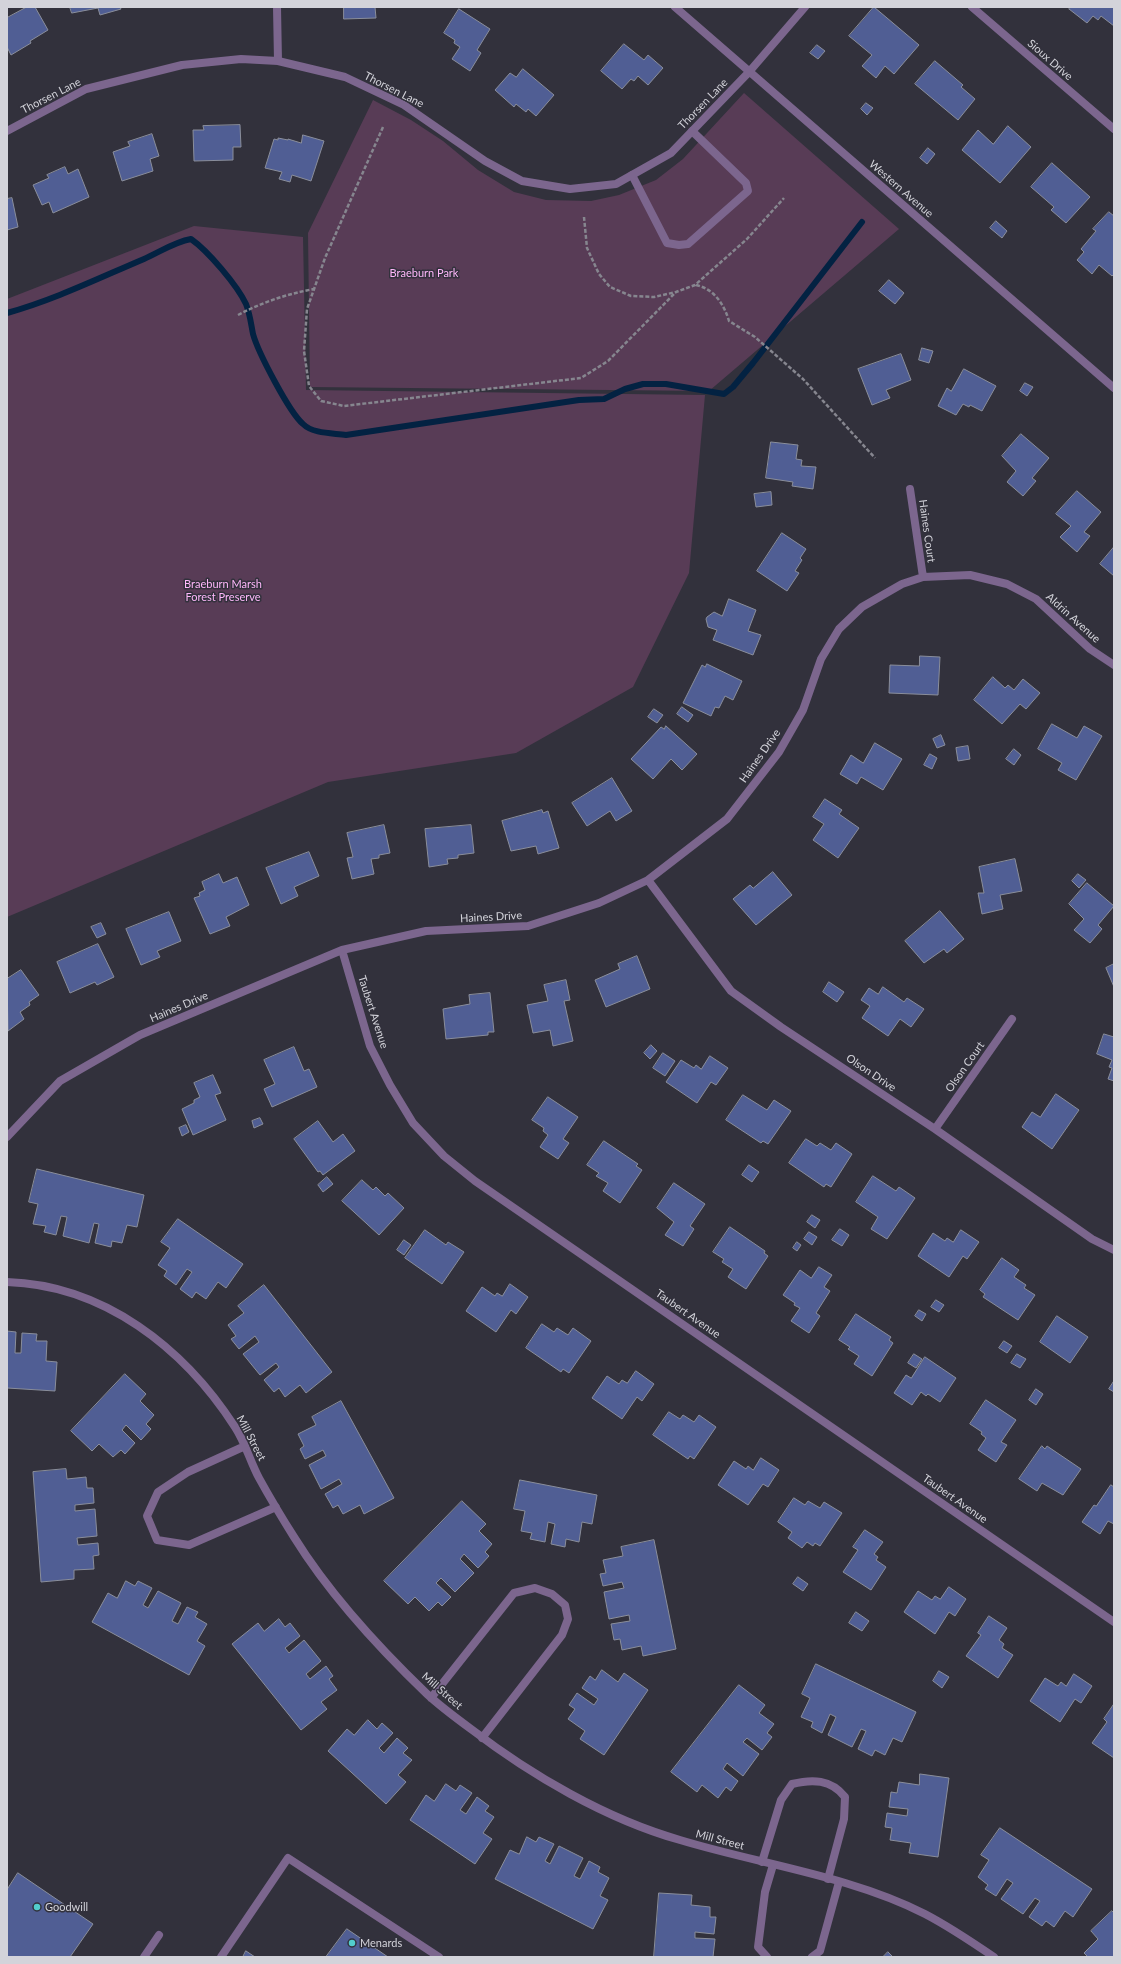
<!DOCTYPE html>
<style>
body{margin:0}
#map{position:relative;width:1121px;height:1964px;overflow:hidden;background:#32313c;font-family:Lato,sans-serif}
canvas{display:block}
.frame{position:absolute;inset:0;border:8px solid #d3d3da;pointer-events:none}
</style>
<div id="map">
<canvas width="1121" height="1964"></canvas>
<div class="frame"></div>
</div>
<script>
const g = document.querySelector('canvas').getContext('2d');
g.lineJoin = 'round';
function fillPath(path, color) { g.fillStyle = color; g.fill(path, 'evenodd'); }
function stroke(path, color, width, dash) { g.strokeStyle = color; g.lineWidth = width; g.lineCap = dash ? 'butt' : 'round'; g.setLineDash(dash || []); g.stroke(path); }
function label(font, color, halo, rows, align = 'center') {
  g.font = font + ' Lato,sans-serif'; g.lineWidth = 3; g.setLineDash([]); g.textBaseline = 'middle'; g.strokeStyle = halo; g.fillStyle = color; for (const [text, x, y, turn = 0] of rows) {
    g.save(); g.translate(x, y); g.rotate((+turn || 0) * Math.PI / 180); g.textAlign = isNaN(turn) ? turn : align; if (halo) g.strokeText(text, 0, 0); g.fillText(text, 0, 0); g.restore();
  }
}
fillPath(new Path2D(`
 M744,93L899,229L709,391L310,387L308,233L373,100L411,120L443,141L478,170L514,192L546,200L591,201L619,195L656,180L683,159Z
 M194,226L303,237L306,390L705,395L689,573L633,687L516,753L328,782L7,917V299Z`), '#583c56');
stroke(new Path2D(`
 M7,313C54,300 99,278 144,259C160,252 174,242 191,239C208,251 237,285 246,304C250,314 251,324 253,334C258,352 289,412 303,424C313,434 333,433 346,435L579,400L604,399L625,389L643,384H666L724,394L733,387L753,363L862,222`), '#032242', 6);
const building = new Path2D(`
 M27,7H35L48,30L30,41L31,43L11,55L7,47V18Z
 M70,7H120L121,9L100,15L98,8L72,13Z
 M344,7H375L376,18L344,19Z
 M874,7L919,45L894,74L885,66L876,78L862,66L872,55L849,36Z
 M1071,7H1114V26L1101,16L1098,20L1093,16L1087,23L1069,9Z
 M459,9L490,29L477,50L481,53L470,71L452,59L460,47L454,43L455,40L444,33Z
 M624,44L644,60L648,55L663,68L648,85L638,76L634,81L631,79L622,89L601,71Z
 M817,45L825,51L818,59L810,53Z
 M935,61L963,85L961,87L975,99L958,120L915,84Z
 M523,69L554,95L536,116L528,109L526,112L516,104L514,107L495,90L510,73L516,77Z
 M866,103L873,108L867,115L861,109Z
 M240,125L241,147H233V160L194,161L193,130H204L203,126Z
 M1008,126L1031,147L1000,183L962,150L978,130L993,144Z
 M152,134L159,156L150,159L153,171L122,181L113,152L130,146L128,142Z
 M303,135L324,141L311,181L292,175L290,182L279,179L282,172L265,168L274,139L278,140V138L288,140V139L301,143Z
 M928,148L935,154L927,164L920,158Z
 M1052,163L1090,197L1066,223L1051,210L1054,207L1031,187Z
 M65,167L68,174L78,169L89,197L53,213L49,202L42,205L33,185L49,178L47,175Z
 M12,198L18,227L7,230V199Z
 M1109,212L1114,216V274L1112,276L1099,265L1092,274L1077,260L1084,252L1081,249L1096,231L1093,229Z
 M996,221L1007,231L1002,238L990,228Z
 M889,280L904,293L895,304L879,291Z
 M922,348L933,351L929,363L919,360Z
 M901,354L911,380L886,390L890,398L872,405L858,369Z
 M964,369L996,386L982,411L970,405L969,407L963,404L956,415L938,406L947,388L951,391Z
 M1025,383L1033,387L1027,396L1020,391Z
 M1021,434L1049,458L1032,478L1036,481L1023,496L1007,482L1016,471L1002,456Z
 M771,442L798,445L796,459L802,460L801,466L816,467L813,489L792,486L793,482L766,478Z
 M1077,491L1101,512L1084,532L1090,536L1077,552L1060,537L1071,526L1056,514Z
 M771,492L772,505L756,507L754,494Z
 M782,533L806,549L800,558L802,560L795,571L799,573L787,591L757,571Z
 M1114,547V576L1100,564Z
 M729,599L756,610L748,631L761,635L753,655L713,640L717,630L708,627L706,619L707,617L714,612L722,616Z
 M920,656L940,657L938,695L889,693L890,665L919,666Z
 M707,664L742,681L733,700L725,696L719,708L715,707L711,716L683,703L702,665L705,667Z
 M993,677L1005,688L1008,685L1014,690L1023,679L1040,693L1026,709L1020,704L1002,724L974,700Z
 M682,707L693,715L688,722L677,714Z
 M654,709L663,715L657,723L648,717Z
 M1052,724L1077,738L1084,726L1102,736L1076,780L1058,770L1062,763L1038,749Z
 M666,726L697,754L682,770L671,759L653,779L631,759L661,727L664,729Z
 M941,735L945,745L937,748L933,739Z
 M875,743L902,759L883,790L861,777L857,784L840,774L851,755L863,763Z
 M968,746L970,759L958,761L956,748Z
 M1014,749L1021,755L1014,765L1006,759Z
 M930,754L937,758L932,769L924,765Z
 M612,778L632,811L616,821L610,811L587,826L572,803Z
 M825,799L842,810L839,814L859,828L838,858L813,840L824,824L813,817Z
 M542,810L543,813L548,811L559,848L538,854L536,846L511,851L502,821Z
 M384,825L390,853L379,855V858L371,859L374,874L352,879L347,858L353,857L347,833Z
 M471,825L474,853L458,855V858L447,859L448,864L429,867L425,829Z
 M309,852L319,876L294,887L298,896L281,904L266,868Z
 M1015,859L1022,891L1000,895L1003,909L982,914L978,893H984L979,867Z
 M773,872L792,895L756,925L733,899L750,885L753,888Z
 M219,874L223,883L237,877L249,905L226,917L230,926L210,934L194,898L200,896L199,893L205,890L202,882Z
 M1078,874L1086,880L1079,888L1072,881Z
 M1087,883L1114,906L1098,925L1102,929L1090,943L1074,930L1084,919L1069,904Z
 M940,911L964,939L947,953L944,949L924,963L905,941Z
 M169,912L181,941L157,951L160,957L141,965L126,929Z
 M101,923L106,934L97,938L91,927Z
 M98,944L114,977L97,985L95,982L70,993L57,962Z
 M637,956L650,989L606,1007L595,980L620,969L618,964Z
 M1114,964V987L1106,968Z
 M21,970L39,995L29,1002L30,1005L20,1012L24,1019L8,1031L7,979Z
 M566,980L570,1000L564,1001L573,1041L553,1046L550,1030L533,1033L527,1005L548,1001L544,985Z
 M829,982L844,992L837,1002L823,992Z
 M883,987L904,1002L907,998L924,1009L911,1027L900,1019L888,1036L862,1018L870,1006L861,1000L869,988L878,994Z
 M490,993L494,1032H488V1035L446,1039L443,1009L470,1004L469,995Z
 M1104,1034L1114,1037V1081L1108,1079L1112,1068L1109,1067L1112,1060L1097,1054Z
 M651,1045L657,1051L650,1059L644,1053Z
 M294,1047L304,1071L309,1069L317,1087L272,1107L264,1089L275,1084L264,1060Z
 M663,1053L675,1061L665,1076L653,1068Z
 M710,1056L728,1068L716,1085L711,1082L697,1103L666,1082L681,1060L694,1068L696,1065L701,1069Z
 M213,1075L221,1093L215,1095L226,1120L193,1135L182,1109L194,1103V1100L200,1097L194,1083Z
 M1056,1094L1079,1110L1052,1149L1022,1127L1032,1112L1040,1117Z
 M743,1095L767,1110L774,1100L791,1111L768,1144L763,1141L761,1143L726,1120Z
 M548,1097L578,1117L563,1139L569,1143L558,1159L540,1147L548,1135L543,1131L544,1128L532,1120Z
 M260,1118L263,1124L254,1128L252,1121Z
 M318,1121L333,1142L343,1134L355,1151L323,1175L320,1171L318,1172L294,1139Z
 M186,1125L189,1132L182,1136L179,1128Z
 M806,1139L817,1146L820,1143L831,1150L836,1143L852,1154L831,1187L826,1184L824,1187L789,1163Z
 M604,1141L638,1164L636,1166L642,1170L620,1203L603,1191L608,1183L596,1176L599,1173L587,1165Z
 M749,1165L759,1172L752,1182L742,1175Z
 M37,1169L144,1195L137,1227L127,1225L122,1243L112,1241L111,1247L95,1243L99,1224L94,1223L89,1243L63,1236L67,1217L61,1216L56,1235L44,1232L46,1226L33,1224L38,1204L29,1202Z
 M873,1176L896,1191L899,1187L915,1198L887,1239L871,1229L878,1217L856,1202Z
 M327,1177L333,1184L323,1192L318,1185Z
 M362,1180L373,1190L376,1187L385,1196L388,1193L404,1208L379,1235L342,1201Z
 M674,1183L705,1204L690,1226L694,1229L683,1246L665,1235L674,1222L657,1208Z
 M812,1215L820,1220L815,1228L807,1222Z
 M178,1219L243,1264L226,1288L218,1282L206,1299L196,1292L192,1298L180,1289L192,1272L187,1269L176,1285L164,1276L167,1271L158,1265L170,1248L161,1242Z
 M730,1227L765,1251L764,1253L768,1256L746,1289L728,1277L733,1269L722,1262L724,1259L713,1252Z
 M840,1229L849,1235L842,1246L832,1240Z
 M425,1230L446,1245L448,1242L464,1252L442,1284L405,1258Z
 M961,1230L979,1242L967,1259L963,1256L949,1277L918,1256L933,1233L945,1241L947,1238L953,1242Z
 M809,1232L817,1237L812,1245L804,1239Z
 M404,1240L411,1245L404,1255L397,1250Z
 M797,1242L801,1245L797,1251L793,1248Z
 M1002,1258L1019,1270L1014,1277L1026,1285L1024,1288L1035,1295L1018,1320L983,1297L985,1294L980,1290Z
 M819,1267L832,1275L824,1287L830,1291L816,1313L820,1316L809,1333L791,1321L800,1308L794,1305L795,1303L783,1295L800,1270L811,1278Z
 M510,1284L528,1297L516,1314L511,1310L496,1332L466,1311L482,1287L495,1296L497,1293L502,1296Z
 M264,1285L332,1372L306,1393L300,1385L285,1397L279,1388L274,1392L264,1380L279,1367L276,1363L260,1375L243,1354L259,1342L255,1336L239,1349L231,1339L236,1336L228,1325L244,1313L238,1306Z
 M936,1300L944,1305L939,1312L931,1307Z
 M919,1310L926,1314L922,1321L915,1316Z
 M856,1314L891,1337L889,1340L893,1343L872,1376L854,1364L859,1356L848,1349L850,1347L839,1340Z
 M1057,1316L1088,1337L1070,1363L1040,1342Z
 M542,1324L554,1332L557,1328L568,1335L573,1328L591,1341L569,1373L563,1369L561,1372L526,1348Z
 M7,1331L16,1332L15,1353H21L22,1333L37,1334L36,1341H47L46,1361L57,1362L55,1391L7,1388Z
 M1004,1341L1012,1346L1007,1353L999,1348Z
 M914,1354L922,1359L916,1368L908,1363Z
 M1017,1354L1026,1359L1020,1368L1011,1363Z
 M925,1357L956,1378L940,1402L928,1394L926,1396L921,1392L912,1405L894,1393L906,1375L911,1378Z
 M636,1371L654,1384L642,1401L637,1397L622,1419L592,1398L607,1376L619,1384L622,1380L627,1383Z
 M125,1374L146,1394L140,1401L154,1415L146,1424L151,1429L141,1440L126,1425L122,1430L135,1443L125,1454L121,1450L113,1457L99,1444L92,1451L71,1431Z
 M1114,1381V1392L1109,1389Z
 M1036,1389L1043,1394L1036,1405L1029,1400Z
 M986,1400L1016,1420L1001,1442L1007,1445L996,1462L978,1450L986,1438L981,1434L982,1432L970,1424Z
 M341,1401L394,1498L364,1514L360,1505L343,1514L338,1505L333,1508L325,1494L342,1484L339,1479L321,1489L309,1465L326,1456L323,1450L305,1459L300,1449L304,1446L298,1434L316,1425L312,1417Z
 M669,1412L680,1419L683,1415L694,1422L699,1415L716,1427L694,1459L690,1456L688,1459L653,1435Z
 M1042,1446L1045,1449L1047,1446L1081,1469L1063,1495L1042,1483L1037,1491L1019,1479Z
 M761,1458L779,1470L768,1487L763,1484L748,1505L718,1485L734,1461L746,1469L748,1466L753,1470Z
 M66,1469L67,1479L86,1477L87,1488H93L94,1503L75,1505V1511L95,1509L97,1536L77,1538L78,1545L98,1543L99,1555L93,1556L94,1569L74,1570V1579L41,1582L33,1472Z
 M520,1480L597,1495L592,1524L582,1522L579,1542L566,1539L565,1547L551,1544L555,1524L548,1522L545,1542L530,1539L532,1533L521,1531L525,1511L514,1509Z
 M1111,1485L1114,1487V1524L1108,1521L1100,1534L1082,1522L1094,1505L1096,1506Z
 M794,1498L805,1505L808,1501L820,1508L824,1502L842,1513L820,1546L815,1543L813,1546L807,1542L802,1548L788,1538L792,1532L778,1522Z
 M462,1501L486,1524L479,1531L492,1544L485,1552L489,1556L478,1568L464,1554L460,1559L474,1573L455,1592L441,1578L436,1583L451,1597L442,1606L438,1602L429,1611L415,1597L408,1604L384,1581Z
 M865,1530L883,1542L874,1554L878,1557L876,1560L886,1567L871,1590L843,1572L858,1550L853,1547Z
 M654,1540L676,1649L643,1656L641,1646L622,1650L620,1639L614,1640L611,1624L630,1621L629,1615L609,1619L604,1592L624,1588L622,1582L603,1586L600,1574L606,1573L603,1560L623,1556L621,1547Z
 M798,1577L808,1584L803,1591L793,1584Z
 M126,1581L135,1586L138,1581L152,1588L143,1605L148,1608L158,1591L181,1603L172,1621L178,1624L187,1607L198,1612L195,1617L207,1624L197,1641L205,1646L189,1675L92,1622L108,1593L117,1598Z
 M949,1587L966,1599L955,1616L949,1612L935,1634L904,1612L918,1591L932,1600L935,1596L940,1599Z
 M856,1612L869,1621L862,1631L849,1623Z
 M989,1616L1007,1628L999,1640L1004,1644L1002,1648L1013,1655L998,1678L966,1656L981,1635L978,1633Z
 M279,1619L285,1627L290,1623L300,1636L285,1648L289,1653L304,1640L321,1661L306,1674L310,1679L326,1666L333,1676L329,1679L337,1690L321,1702L327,1709L301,1730L232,1644L258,1623L264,1631Z
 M816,1664L916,1712L902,1742L893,1738L885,1755L875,1750L872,1756L858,1749L866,1731L861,1729L852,1747L828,1735L836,1717L830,1714L822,1733L811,1727L813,1722L801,1717L810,1698L802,1694Z
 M602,1670L618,1682L624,1673L648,1690L604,1755L580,1739L585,1731L568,1719L575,1709L569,1705L577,1693L594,1705L598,1699L582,1688L590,1676L595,1680Z
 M939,1671L949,1677L942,1688L933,1681Z
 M1074,1674L1092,1686L1081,1703L1075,1699L1060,1722L1030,1701L1045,1678L1058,1686L1061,1682L1066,1686Z
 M739,1685L765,1705L759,1713L774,1724L767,1733L772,1737L762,1750L747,1738L743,1742L759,1754L743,1776L727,1763L723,1769L738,1781L731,1791L726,1787L718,1798L702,1785L697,1792L671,1772Z
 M1114,1704V1758L1092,1743L1107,1722L1104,1719Z
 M368,1720L377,1729L382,1723L393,1733L379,1748L384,1753L397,1738L408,1748L403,1753L412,1760L398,1775L406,1782L386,1804L328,1751L347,1729L354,1735Z
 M920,1774L949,1778L938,1857L909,1853L911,1843L890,1840L892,1828L885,1827L887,1813L907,1816L908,1809L889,1807L891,1792L897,1793L899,1782L919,1785Z
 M446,1784L456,1791L460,1785L472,1793L460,1810L466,1814L477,1797L489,1806L485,1811L494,1817L483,1833L492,1839L475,1864L410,1820L426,1795L434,1801Z
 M1000,1828L1092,1889L1073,1917L1065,1911L1054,1927L1046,1921L1042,1926L1029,1917L1040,1901L1035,1898L1023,1914L1001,1899L1013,1883L1007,1879L996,1896L985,1889L988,1885L978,1877L989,1860L981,1855Z
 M527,1837L536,1842L539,1837L554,1844L545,1861L550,1864L559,1846L583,1858L574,1876L580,1879L589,1861L600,1867L598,1872L609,1878L600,1896L608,1900L593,1929L495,1879L510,1850L519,1854Z
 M18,1873L93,1924L70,1957H7V1890Z
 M659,1893L692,1895L691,1905L710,1907V1917H716L714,1934L695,1932V1938L715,1939L713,1957H654Z
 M1112,1911L1114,1913V1957H1088L1084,1953L1098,1939L1091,1931Z
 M347,1929L388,1957H326Z
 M246,1951L255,1957H243Z
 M888,1952L893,1957H883Z`);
fillPath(building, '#505e94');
stroke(building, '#8a8e9b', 1);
stroke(new Path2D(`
 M383,127L325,258L307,309L304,351L309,386L321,401L344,406L581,378L608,361L676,292
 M584,217L587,248L599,274L610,287L631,296L654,297L676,292L695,285L747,239L784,198
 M696,285C714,289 724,304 729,321L755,337L803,379L875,458
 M238,315C263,302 287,294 314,289`), '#86868f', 2.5, [4, 2]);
stroke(new Path2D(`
 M632,175L667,243L679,245L688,244L748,191L746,183L692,131
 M762,1862L781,1800L792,1784C812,1779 831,1779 845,1797L844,1819L828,1879
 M144,1957L159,1935
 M221,1957L288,1858L439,1957
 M767,1957L758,1947L765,1892L773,1865
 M812,1957L820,1951L839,1882`), '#7c668e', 8);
stroke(new Path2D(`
 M277,7L278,61
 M675,7L1114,388
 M972,7L1114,129
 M7,131L86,89L182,65L241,59L278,61L345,77L404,105L485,161L522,181L570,189L616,184L671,153L749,72L805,7
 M910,489L923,577
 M648,880L731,991L781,1027L935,1129L1092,1239L1114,1250
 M342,950L370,1046L390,1085L413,1123L444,1156L475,1181L1114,1622
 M935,1129L1012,1019
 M7,1137L60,1081L140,1035L342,950L426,931L528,926L599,903L648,880L727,819L779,752L803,710L821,659L839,629L862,607L902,584L923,577L970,575L1007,584L1036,599L1090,649L1114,665
 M7,1282C104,1285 184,1348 235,1427C245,1442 250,1461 259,1478C270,1498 282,1518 294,1537C330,1595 378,1647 427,1694C441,1707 456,1718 471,1729C531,1775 606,1819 680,1840C759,1864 851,1876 925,1914C948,1926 972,1942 994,1957
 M245,1446L188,1472L158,1492L147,1516L157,1540L189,1545L276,1507
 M431,1698L514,1593L535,1588L552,1594L565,1605L568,1619L562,1635L482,1738`), '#7c668e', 8);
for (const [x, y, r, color] of [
 [37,1907,4,"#52cdcd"],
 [352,1943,4,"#52cdcd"]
]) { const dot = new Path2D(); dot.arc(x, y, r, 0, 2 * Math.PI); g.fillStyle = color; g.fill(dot); stroke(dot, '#32313c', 1.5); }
label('11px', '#d3d3da', '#32313c', [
 ["Sioux Drive",1050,60,41],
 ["Thorsen Lane",394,90,27],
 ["Thorsen Lane",51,96,-27],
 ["Thorsen Lane",703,104,-46],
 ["Western Avenue",901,189,41],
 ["Haines Court",927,531,82],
 ["Aldrin Avenue",1073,618,42],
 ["Haines Drive",760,756,-55],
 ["Haines Drive",491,917,-3],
 ["Haines Drive",179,1007,-23],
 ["Taubert Avenue",373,1012,72],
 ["Olson Court",965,1067,-55],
 ["Olson Drive",871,1073,34],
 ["Taubert Avenue",688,1314,35],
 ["Mill Street",251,1438,62],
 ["Taubert Avenue",955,1499,35],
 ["Mill Street",442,1691,41],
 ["Mill Street",720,1840,15]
]);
label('11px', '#feb7fa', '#32313c', [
 ["Braeburn Park",424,273],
 ["Braeburn Marsh",223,584],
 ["Forest Preserve",223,597]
]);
label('11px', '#d3d3da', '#32313c', [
 ["Goodwill",45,1907],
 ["Menards",360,1943]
], 'left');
</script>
